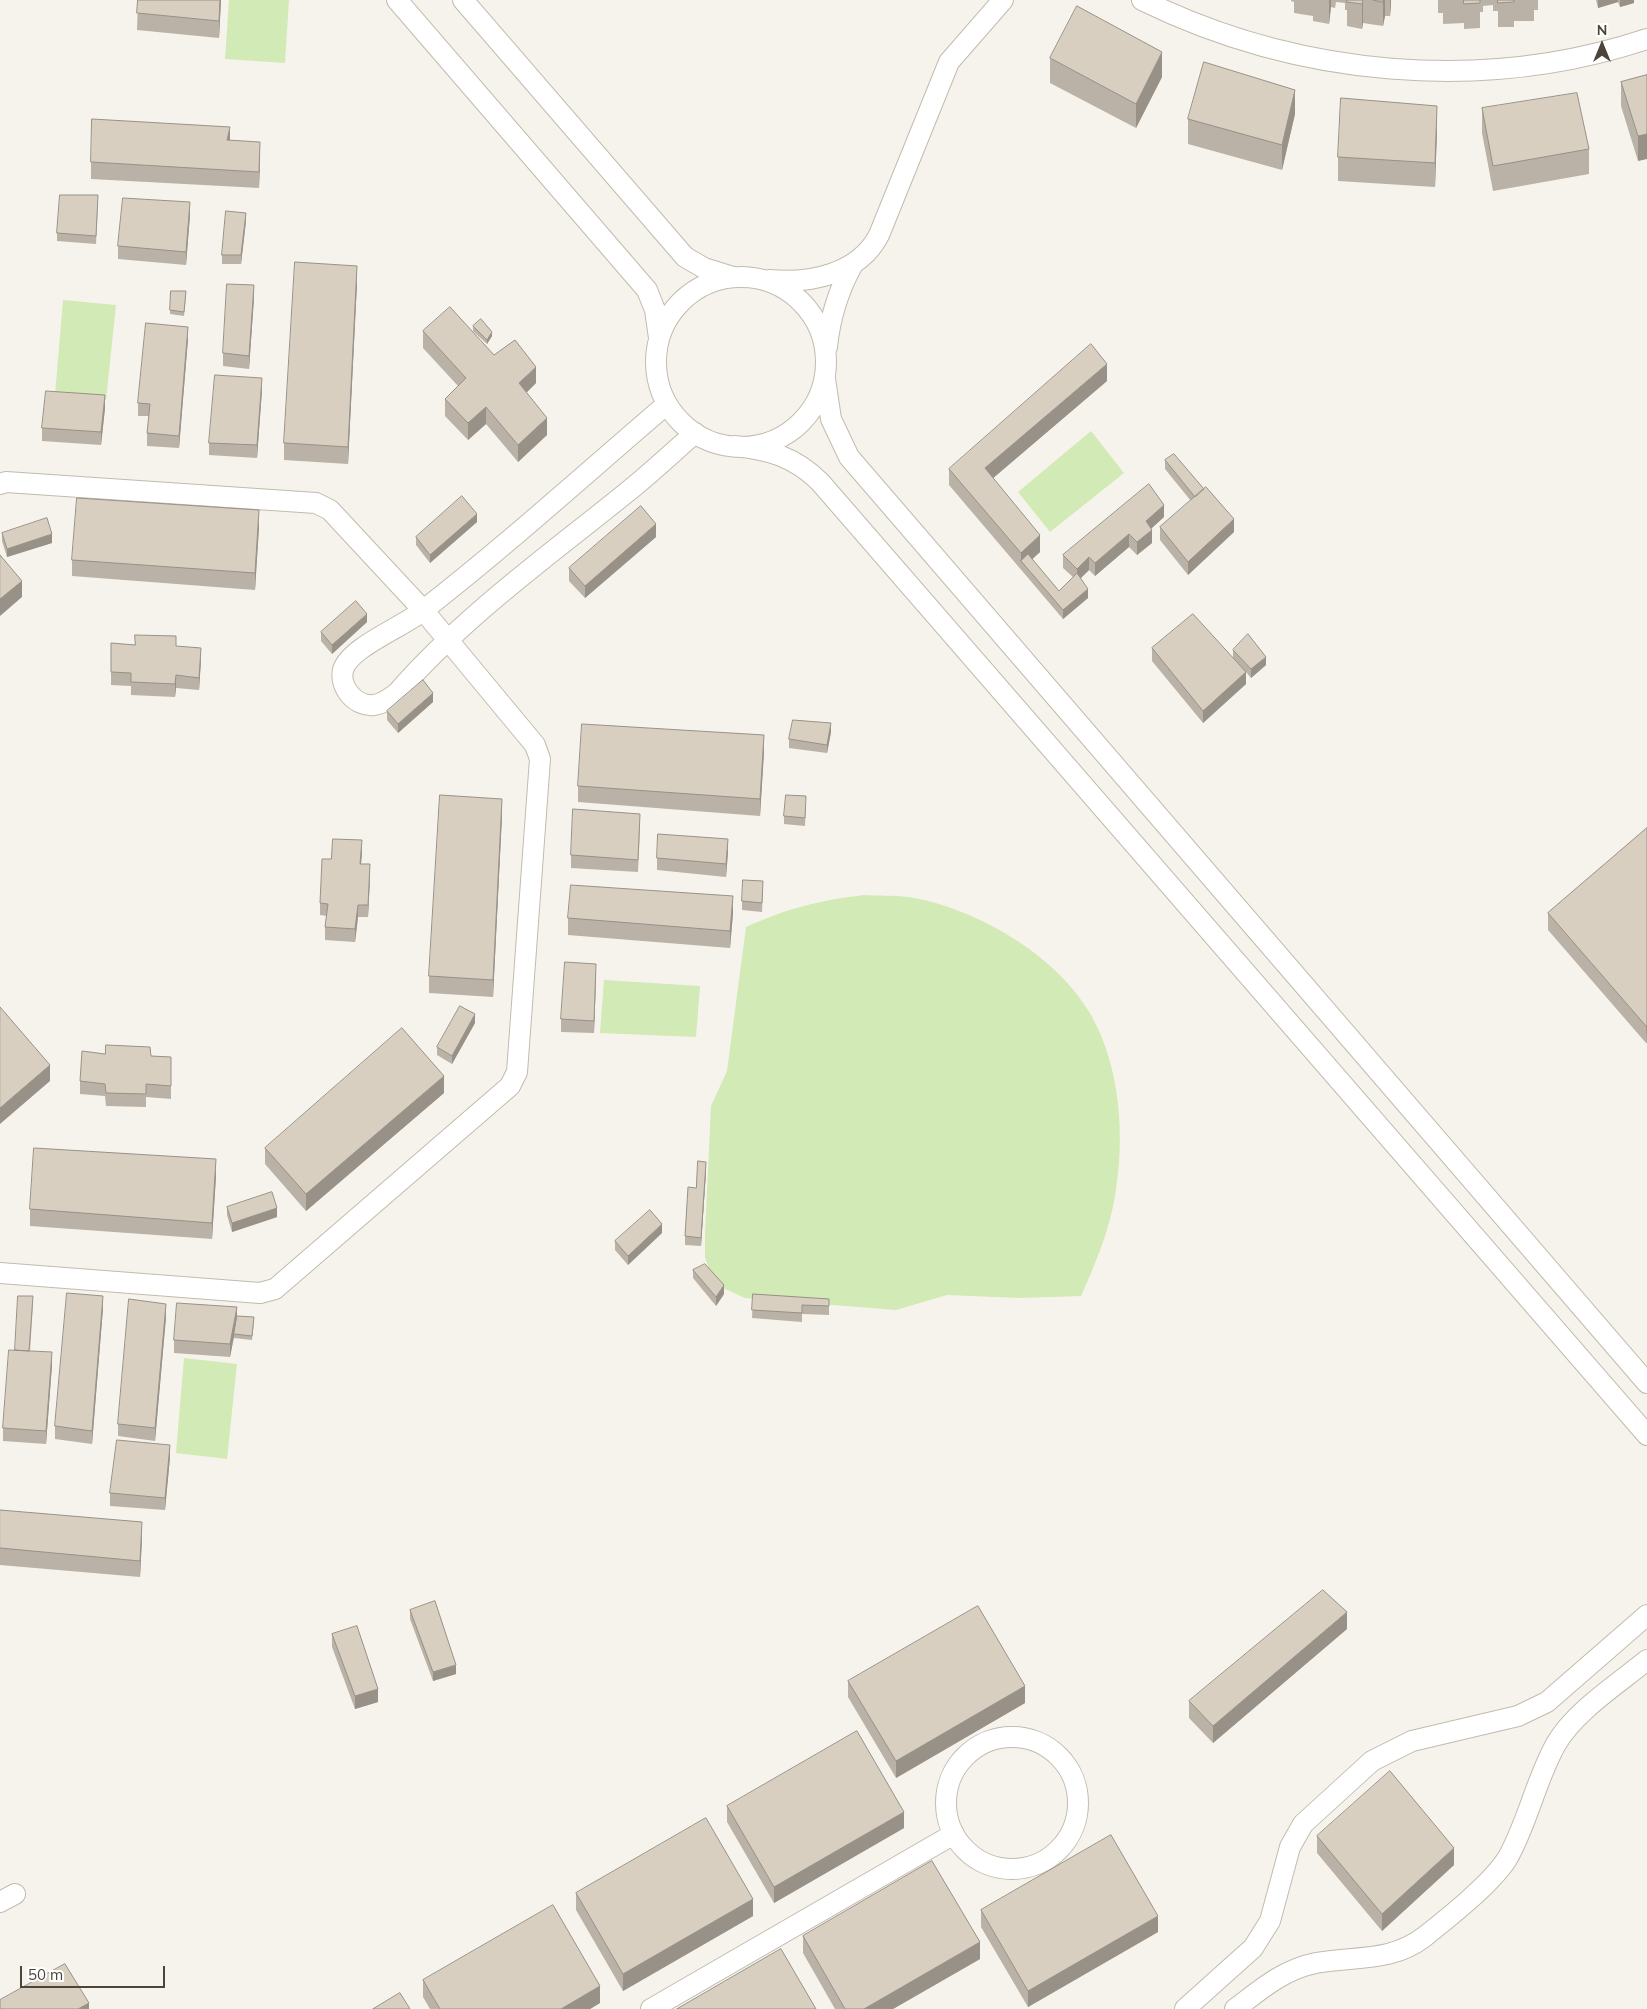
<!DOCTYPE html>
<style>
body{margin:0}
#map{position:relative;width:1647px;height:2009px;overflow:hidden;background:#f6f3ec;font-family:Mulish,sans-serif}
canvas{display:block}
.north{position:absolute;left:1577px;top:20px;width:50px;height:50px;-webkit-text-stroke:4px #fff;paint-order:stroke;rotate:0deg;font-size:14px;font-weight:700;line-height:20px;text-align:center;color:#4b4439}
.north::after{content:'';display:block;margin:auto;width:18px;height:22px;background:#4b4439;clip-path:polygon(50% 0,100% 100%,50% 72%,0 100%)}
.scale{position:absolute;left:20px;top:1966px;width:145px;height:22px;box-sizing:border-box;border:2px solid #4b4439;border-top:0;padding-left:6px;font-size:15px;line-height:18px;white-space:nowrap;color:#4b4439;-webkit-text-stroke:4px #fff;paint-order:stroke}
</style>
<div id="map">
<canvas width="1647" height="2009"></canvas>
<div class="north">N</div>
<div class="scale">50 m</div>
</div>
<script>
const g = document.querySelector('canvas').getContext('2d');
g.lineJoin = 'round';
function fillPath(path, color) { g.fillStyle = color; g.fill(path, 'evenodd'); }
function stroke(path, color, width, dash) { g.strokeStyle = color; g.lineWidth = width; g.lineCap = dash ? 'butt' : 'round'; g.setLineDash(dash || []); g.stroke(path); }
fillPath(new Path2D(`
 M229,0H289L285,63L225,59Z
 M63,300L116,305L106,400L55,395Z
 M1091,431L1124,473L1050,532L1018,492Z
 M864,895C878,896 894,895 909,897C976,908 1057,955 1091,1015C1121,1068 1125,1138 1115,1196C1109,1232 1095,1264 1081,1296L1020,1298L947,1295L896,1310L745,1298L725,1289L711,1276L705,1257V1234L711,1106L727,1071L746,927C789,908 817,901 864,895Z
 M604,980L700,986L696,1037L600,1033Z
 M184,1358L237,1364L227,1459L176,1453Z`), '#d2eab5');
const minor = new Path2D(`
 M397,0L647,290L655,310L659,338
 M463,0L685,257L704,268L733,277
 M1142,0C1297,76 1482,94 1647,39
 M656 362a85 85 0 1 1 170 0a85 85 0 1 1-170 0Z
 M769,280C810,284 859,274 879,235L949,62L1003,0
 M827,347C830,317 838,291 853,264
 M825,379L831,419L849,457L1647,1383
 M667,404C585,474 506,546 421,612C402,627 349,648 343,670C339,688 356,707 374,705C383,704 390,698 397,693C464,616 547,557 626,493C650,474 672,453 695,433
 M734,446C768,449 795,457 820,482L1647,1435
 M0,484L6,482L316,503L330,510L423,610L535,745L540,759L517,1072L510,1086L275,1289L260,1293L0,1273
 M946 1803a66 66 0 1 1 132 0a66 66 0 1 1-132 0Z
 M0,1902L15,1894
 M651,2009L954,1834
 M1185,2009L1253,1948L1270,1921L1290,1847L1303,1824L1372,1761L1412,1741L1518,1716L1547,1702L1647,1615
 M1235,2009C1260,1990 1284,1969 1316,1963C1355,1956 1392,1962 1424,1937C1448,1918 1491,1884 1507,1859C1527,1825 1536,1779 1556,1744C1574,1712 1619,1683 1647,1660`);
stroke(minor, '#c2bbae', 22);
stroke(minor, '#fff', 20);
fillPath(new Path2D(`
 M138,0H221L219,38L137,30Z
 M1291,0H1391V4L1390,16H1385L1383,26L1363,23L1362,29L1347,26V10H1345V3L1336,2L1335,8L1331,7L1329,24L1313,21V16L1294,13V2L1291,1Z
 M1438,0H1538V10H1534V21H1514V27H1498V11H1493V5L1483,6V12H1480V28L1464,29V23L1443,24V13H1438Z
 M1596,0H1634V3L1620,7L1618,2L1598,8Z
 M1050,58L1162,77L1136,128L1050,83Z
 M1647,75L1638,161L1621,106V82Z
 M1482,108L1589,149V174L1493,191L1482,133Z
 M1295,114L1282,170L1188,144V119Z
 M1437,130L1435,187L1338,181V157Z
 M230,140L260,159L259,188L91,179V162Z
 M98,204L96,244L57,241V233Z
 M190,215L186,265L118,259V246Z
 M246,221L241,264H222V255Z
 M357,283L348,464L284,460V443Z
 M171,291L186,296L184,316L170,314Z
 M254,298L249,369L223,366V353Z
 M473,326L492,336L487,344L473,331Z
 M423,331L494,355L536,383L526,393L547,435L518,462L486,424L468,440L445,416V399L458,386L423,348Z
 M188,339L179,448L147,446V433L149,416H138V403Z
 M1107,381L993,478L1040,552L1032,559L1059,591L1073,577L1063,568V555L1164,517L1151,529L1152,543L1137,555L1129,547L1095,576L1089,570L1080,578L1088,598L1063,619L949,485V469Z
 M262,390L257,458L209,455V443Z
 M105,408L101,445L42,441V428Z
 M1165,460L1234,532L1188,575L1160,540V527L1191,501L1165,469Z
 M477,522L430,563L416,545V537Z
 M259,527L255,590L72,576V560Z
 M2,533L52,543L7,557L2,541Z
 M656,537L585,598L569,581V568Z
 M367,622L332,654L321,641V632Z
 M111,643L135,645L176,646L201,660L199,690L176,688L175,697L131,695V686L111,685Z
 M1152,648L1233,658V650L1266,665L1251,678L1246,672V684L1203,723L1152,661Z
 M433,702L398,733L387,720V711Z
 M831,732L827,753L789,748V739Z
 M764,752L760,816L578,802V786Z
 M806,804L805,826L784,824V816Z
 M502,816L493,997L429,993V976Z
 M640,827L638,872L571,868V855Z
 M1647,828V1043H1646L1548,930V913Z
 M362,852L361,864L370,877L368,917H358L355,942L325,940V927L327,916L320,915V903L331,859Z
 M728,852L726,877L657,870V858Z
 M763,890L762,912L742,910V901Z
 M733,913L730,948L568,935V918Z
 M596,977L594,1033L561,1032V1019Z
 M475,1023L452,1064L437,1055V1047Z
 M105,1054L171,1057V1099L146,1097V1107L106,1106L105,1096L80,1094V1081Z
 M444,1093L306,1211L265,1164V1148Z
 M706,1171L701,1246L685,1245V1236L696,1188Z
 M216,1176L212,1239L30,1226V1209Z
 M227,1207L277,1217L232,1232L227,1215Z
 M662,1233L628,1265L615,1250V1241Z
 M693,1270L724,1294L716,1306L693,1278Z
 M753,1294L829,1299V1315L802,1314V1322L752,1318Z
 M33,1304L30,1351L52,1365L46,1444L3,1441V1428L15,1350Z
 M103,1308L92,1444L55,1439V1426Z
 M166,1317L155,1441L118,1436V1424Z
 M254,1321L252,1340L234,1338V1337L230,1357L174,1353V1340Z
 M170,1457L165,1510L110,1506V1493Z
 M0,1510L142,1538L140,1577L0,1565Z
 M410,1610L456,1674L433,1681L410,1619Z
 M1347,1629L1213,1743L1189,1718V1701Z
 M332,1634L378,1702L355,1709L332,1647Z
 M848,1681L1025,1703L896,1778L848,1697Z
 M727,1806L904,1828L774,1903L727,1822Z
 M1317,1836L1454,1865L1382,1931L1317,1853Z
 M576,1893L753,1916L623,1991L576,1910Z
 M981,1910L1158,1932L1028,2007L981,1927Z
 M803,1936L980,1959L893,2009H835L803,1953Z
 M423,1980L600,2003L590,2009H430L423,1997Z`), '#bab2a6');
fillPath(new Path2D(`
 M220,0H221L219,38V21Z
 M1329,0H1331V7L1329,24Z
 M1363,0V23L1362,29V4Z
 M1383,0H1385V16L1383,26Z
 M1390,0H1391V4L1390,16Z
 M1598,0H1618V2L1598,8Z
 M1620,0H1634V3L1620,7Z
 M1162,52V77L1136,128V104Z
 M1295,90V114L1282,170V145Z
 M1437,106V130L1435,187V163Z
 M230,127V144L227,140Z
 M1647,134V159L1638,161V136Z
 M260,142V159L259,188V172Z
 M190,202V215L186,265V252Z
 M246,213V221L241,264V255Z
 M357,266V283L348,464V447Z
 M254,285V298L249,369V356Z
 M188,327V339L179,448V436Z
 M492,332V336L487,344V340Z
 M1107,364V381L985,485V468Z
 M536,367V383L519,400V383Z
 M262,378V390L257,458V445Z
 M105,395V408L101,445V432Z
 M486,407V424L468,440V423Z
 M547,418V435L518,462V445Z
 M1164,505V517L1146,533V521Z
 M259,510V527L255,590V573Z
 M477,514V522L430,563V555Z
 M1234,519V532L1188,575V562Z
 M656,524V537L585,598V586Z
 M1152,530V543L1137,555V542Z
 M52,534V543L7,557V549Z
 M1129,534V547L1095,576V563Z
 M1040,535V552L1025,566L1021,561V553Z
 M1089,557V570L1077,582V569Z
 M22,581V597L0,616V599Z
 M1088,589V598L1063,619V610Z
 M367,614V622L332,654V645Z
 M201,648V660L199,690V678Z
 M1266,657V665L1251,678V669Z
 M1246,672V684L1203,723V711Z
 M176,675V688L175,697V684Z
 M433,693V702L398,733V724Z
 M831,723V732L827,753V745Z
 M764,735V752L760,816V799Z
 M502,799V816L493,997V980Z
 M728,839V852L726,877V864Z
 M362,840V852L360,876V864Z
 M370,864V877L368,917V905Z
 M733,896V913L730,948V931Z
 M358,905V917L355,942V929Z
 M596,964V977L594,1033V1021Z
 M475,1014V1023L452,1064V1056Z
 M1646,1026H1647L1646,1043Z
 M50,1065V1081L0,1124V1108Z
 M444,1076V1093L306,1211V1194Z
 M216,1159V1176L212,1239V1223Z
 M706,1162V1171L701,1246V1238Z
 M277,1208V1217L232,1232V1223Z
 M662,1224V1233L628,1265V1256Z
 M724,1285V1294L716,1306V1297Z
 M103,1296V1308L92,1444V1431Z
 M166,1304V1317L155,1441V1428Z
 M237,1307V1320L230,1357V1344Z
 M52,1352V1365L46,1444V1431Z
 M170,1445V1457L165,1510V1498Z
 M142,1522V1538L140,1577V1561Z
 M1347,1612V1629L1213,1743V1726Z
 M456,1665V1674L433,1681V1672Z
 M1025,1686V1703L896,1778V1761Z
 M378,1689V1702L355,1709V1696Z
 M904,1812V1828L774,1903V1887Z
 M1454,1848V1865L1382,1931V1914Z
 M753,1899V1916L623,1991V1974Z
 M1158,1916V1932L1028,2007V1991Z
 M980,1942V1959L893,2009H864Z
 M600,1986V2003L590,2009H561Z
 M89,2003V2009H78Z`), '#979187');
const building = new Path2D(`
 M138,0H220L219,21L137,13Z
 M1347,0H1363L1362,4L1347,2Z
 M1373,0H1383V2Z
 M1464,0H1480V3L1464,4Z
 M1498,0H1514V2L1498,3Z
 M1077,6L1162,52L1136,104L1050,58Z
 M1204,62L1295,90L1282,145L1188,119Z
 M1647,75V134L1638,136L1621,82Z
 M1577,93L1589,149L1493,166L1482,108Z
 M1341,98L1437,106L1435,163L1338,157Z
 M92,119L230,127L227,140L260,142L259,172L91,162Z
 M60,195H98L96,236L57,233Z
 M123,198L190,202L186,252L118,246Z
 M226,211L246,213L241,255H222Z
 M295,262L357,266L348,447L284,443Z
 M227,284L254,285L249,356L223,353Z
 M171,291H186L184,312L170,310Z
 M450,307L494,355L515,340L536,367L519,383L547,418L518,445L486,407L468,423L445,399L466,378L423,331Z
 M481,319L492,332L487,340L473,326Z
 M146,323L188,327L179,436L147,433L150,404L138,403Z
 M1091,344L1107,364L985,468L1040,535L1021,553L949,469Z
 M215,375L262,378L257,445L209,443Z
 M46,391L105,395L101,432L42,428Z
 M1174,454L1204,489L1195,497L1165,460Z
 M1149,484L1164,505L1146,521L1152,530L1137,542L1129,534L1095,563L1089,557L1077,569L1063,555Z
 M1206,487L1234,519L1188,562L1160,527Z
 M462,496L477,514L430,555L416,537Z
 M77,498L259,510L255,573L72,560Z
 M641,506L656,524L585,586L569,568Z
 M47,518L52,534L7,549L2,533Z
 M1028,554L1059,591L1077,573L1088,589L1063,610L1021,561Z
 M0,555L22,581L0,599Z
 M356,601L367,614L332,645L321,632Z
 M1193,614L1246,672L1203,711L1152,648Z
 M1248,634L1266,657L1251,669L1233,650Z
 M135,635L176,636V646L201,648L199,678L176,675L175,684L131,682V673L111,672V643L135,645Z
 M423,680L433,693L398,724L387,711Z
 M793,720L831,723L827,745L789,739Z
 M582,724L764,735L760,799L578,786Z
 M440,795L502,799L493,980L429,976Z
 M786,795L806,796L805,818L784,816Z
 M573,809L640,814L638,860L571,855Z
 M1647,828V1026H1646L1548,913Z
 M658,834L728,839L726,864L657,858Z
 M333,839L362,840L360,864H370L368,905H358L355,929L325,927L328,904L320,903L322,859H331Z
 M743,880L763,881L762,903L742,901Z
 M571,885L733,896L730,931L568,918Z
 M565,962L596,964L594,1021L561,1019Z
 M460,1006L475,1014L452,1056L437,1047Z
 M0,1007L50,1065L0,1108Z
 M402,1028L444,1076L306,1194L265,1148Z
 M106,1045L150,1047L151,1056L171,1057V1086L146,1084V1094L106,1093L105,1084L80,1081L82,1051L105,1054Z
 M34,1148L216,1159L212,1223L30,1209Z
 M698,1161L706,1162L701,1238L685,1236L688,1187L696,1188Z
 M272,1192L277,1208L232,1223L227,1207Z
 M650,1210L662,1224L628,1256L615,1241Z
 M705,1264L724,1285L716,1297L693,1270Z
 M67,1293L103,1296L92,1431L55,1426Z
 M753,1294L829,1299V1306L802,1305V1313L752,1310Z
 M18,1296H33L29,1351L15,1350Z
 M129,1299L166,1304L155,1428L118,1424Z
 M177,1303L237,1307L230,1344L174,1340Z
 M237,1316L254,1317L252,1336L234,1334Z
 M9,1350L52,1352L46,1431L3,1428Z
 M117,1440L170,1445L165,1498L110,1493Z
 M0,1510L142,1522L140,1561L0,1548Z
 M1323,1590L1347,1612L1213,1726L1189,1701Z
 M435,1601L456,1665L433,1672L410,1610Z
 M978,1606L1025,1686L896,1761L848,1681Z
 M357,1626L378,1689L355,1696L332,1634Z
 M857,1731L904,1812L774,1887L727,1806Z
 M1390,1771L1454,1848L1382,1914L1317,1836Z
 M706,1818L753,1899L623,1974L576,1893Z
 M1111,1835L1158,1916L1028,1991L981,1910Z
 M932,1861L980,1942L864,2009H845L803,1936Z
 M553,1905L600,1986L561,2009H440L423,1980Z
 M781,1949L816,2009H677Z
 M65,1964L89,2003L78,2009H0V2000Z
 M400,1993L410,2009H373Z`);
fillPath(building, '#d8cfc1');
stroke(building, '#979187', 1);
</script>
